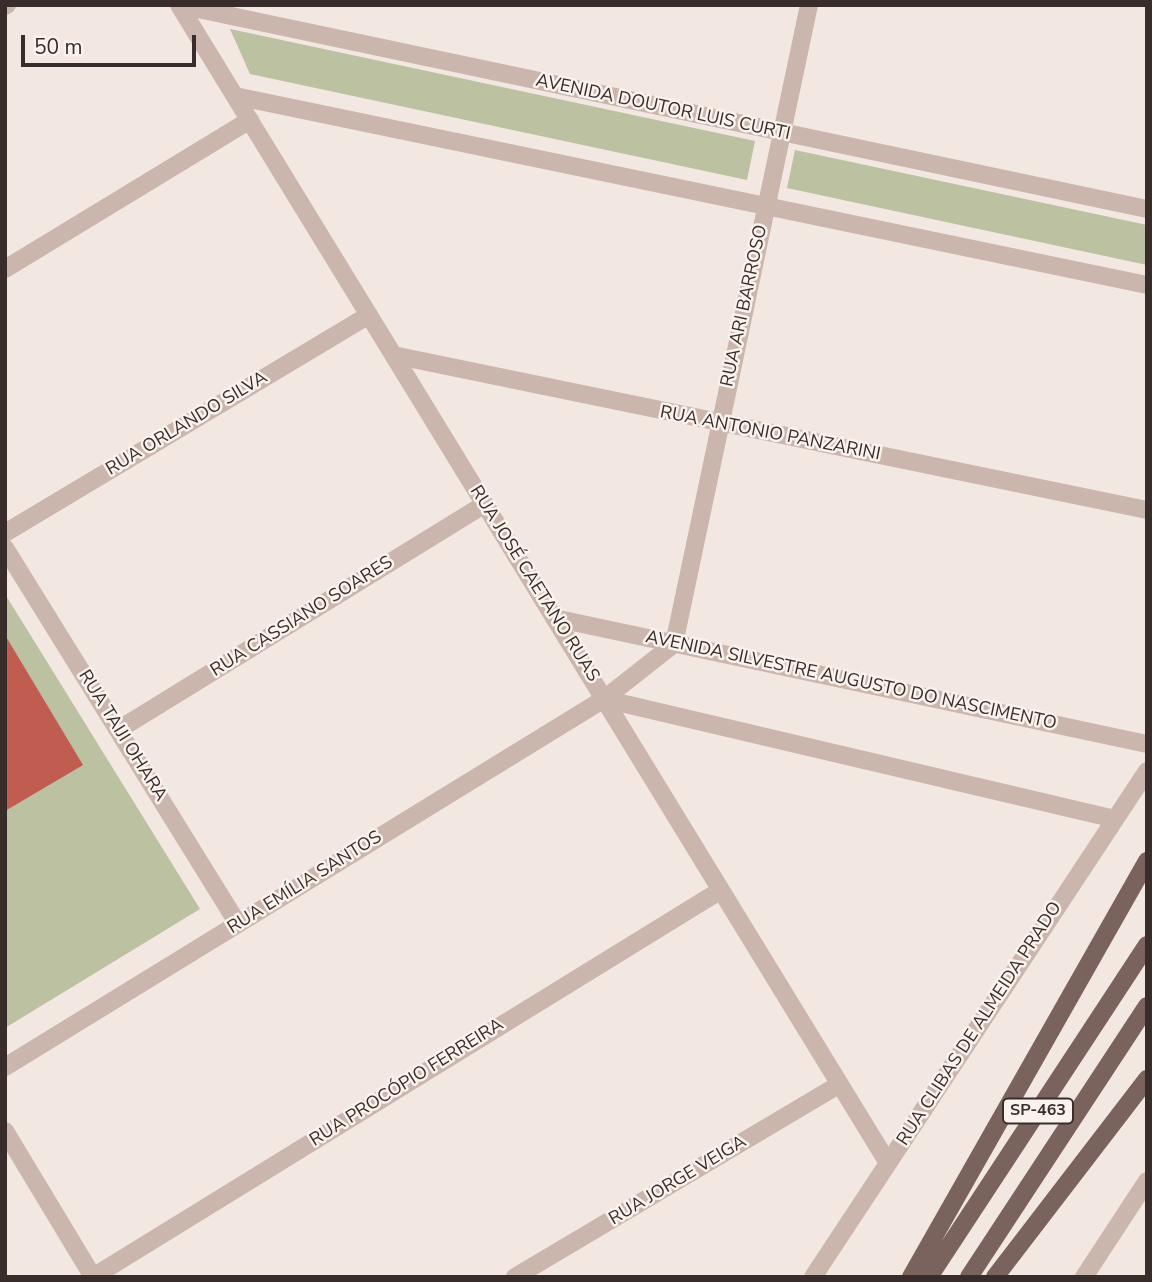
<!DOCTYPE html>
<meta charset="utf-8">
<style>
body{margin:0}
#map{position:relative;width:1152px;height:1282px;overflow:hidden;background:#f2e7e1;font-family:"Nunito Sans",sans-serif}
canvas{display:block}
.frame{position:absolute;inset:0;border:7px solid #392d2b;pointer-events:none}
.scale{position:absolute;left:21px;top:35px;width:175px;height:32px;box-sizing:border-box;border:4px solid #392d2b;border-top:0;padding-left:9px;font-size:21px;line-height:24px;white-space:nowrap;color:#392d2b;-webkit-text-stroke:5px #faf2ed;paint-order:stroke}
</style>
<div id="map">
<canvas width="1152" height="1282"></canvas>
<div class="frame"></div>
<div class="scale">50 m</div>
</div>
<script>
const g = document.querySelector('canvas').getContext('2d');
g.lineJoin = 'round';
function fillPath(path, color) { g.fillStyle = color; g.fill(path, 'evenodd'); }
function stroke(path, color, width, dash) { g.strokeStyle = color; g.lineWidth = width; g.lineCap = dash ? 'butt' : 'round'; g.setLineDash(dash || []); g.stroke(path); }
function label(font, color, halo, rows, align = 'center') {
  g.font = font + ' "Nunito Sans",sans-serif'; g.lineWidth = 5; g.setLineDash([]); g.textBaseline = 'middle'; g.strokeStyle = halo; g.fillStyle = color; for (const [text, x, y, turn = 0] of rows) {
    g.save(); g.translate(x, y); g.rotate((+turn || 0) * Math.PI / 180); g.textAlign = isNaN(turn) ? turn : align; if (halo) g.strokeText(text, 0, 0); g.fillText(text, 0, 0); g.restore();
  }
}
fillPath(new Path2D(`
 M230,29L755,141L747,180L250,74Z
 M795,150L1147,225V265L787,188Z
 M5,594L200,909L5,1028Z`), '#bbc1a1');
fillPath(new Path2D(`
 M5,635L83,765L5,811Z`), '#c05c50');
stroke(new Path2D(`
 M179,5L888,1163
 M179,5L1147,209
 M5,6L7,5
 M235,96L1147,285
 M5,269L250,120
 M393,355L1147,510
 M5,533L369,315
 M5,548L238,924
 M554,618L1147,744
 M604,699L1115,819
 M118,730L485,504
 M5,1067L604,699L674,644L809,5
 M5,1131L93,1277
 M93,1277L721,890
 M515,1277L840,1084`), '#cab6ad', 18);
stroke(new Path2D(`
 M813,1277L1147,771
 M1084,1277L1147,1181`), '#cab6ad', 18);
stroke(new Path2D(`
 M911,1277L1147,861
 M929,1277L1147,945
 M969,1277L1147,1006
 M995,1277L1147,1079`), '#7a635d', 18);
for (const [x, y, w] of [
 [1038,1111,70]
]) { const box = new Path2D(); box.roundRect(x - w / 2, y - 12.5, w, 25, 5); g.fillStyle = '#faf2ed'; g.fill(box); stroke(box, '#392d2b', 2); }
label('bold 16px', '#392d2b', null, [
 ["SP-463",1038,1111]
]);
label('18px', '#392d2b', '#faf2ed', [
 ["AVENIDA DOUTOR LUIS CURTI",663,108,12],
 ["RUA ARI BARROSO",745,306,-78],
 ["RUA ORLANDO SILVA",187,424,-31],
 ["RUA ANTONIO PANZARINI",770,434,11],
 ["RUA JOSÉ CAETANO RUAS",534,584,58],
 ["RUA CASSIANO SOARES",302,617,-32],
 ["AVENIDA SILVESTRE AUGUSTO DO NASCIMENTO",851,681,12],
 ["RUA TAIJI OHARA",122,736,58],
 ["RUA EMÍLIA SANTOS",305,883,-32],
 ["RUA CLIBAS DE ALMEIDA PRADO",980,1024,-57],
 ["RUA PROCÓPIO FERREIRA",407,1083,-32],
 ["RUA JORGE VEIGA",678,1181,-31]
]);
</script>
